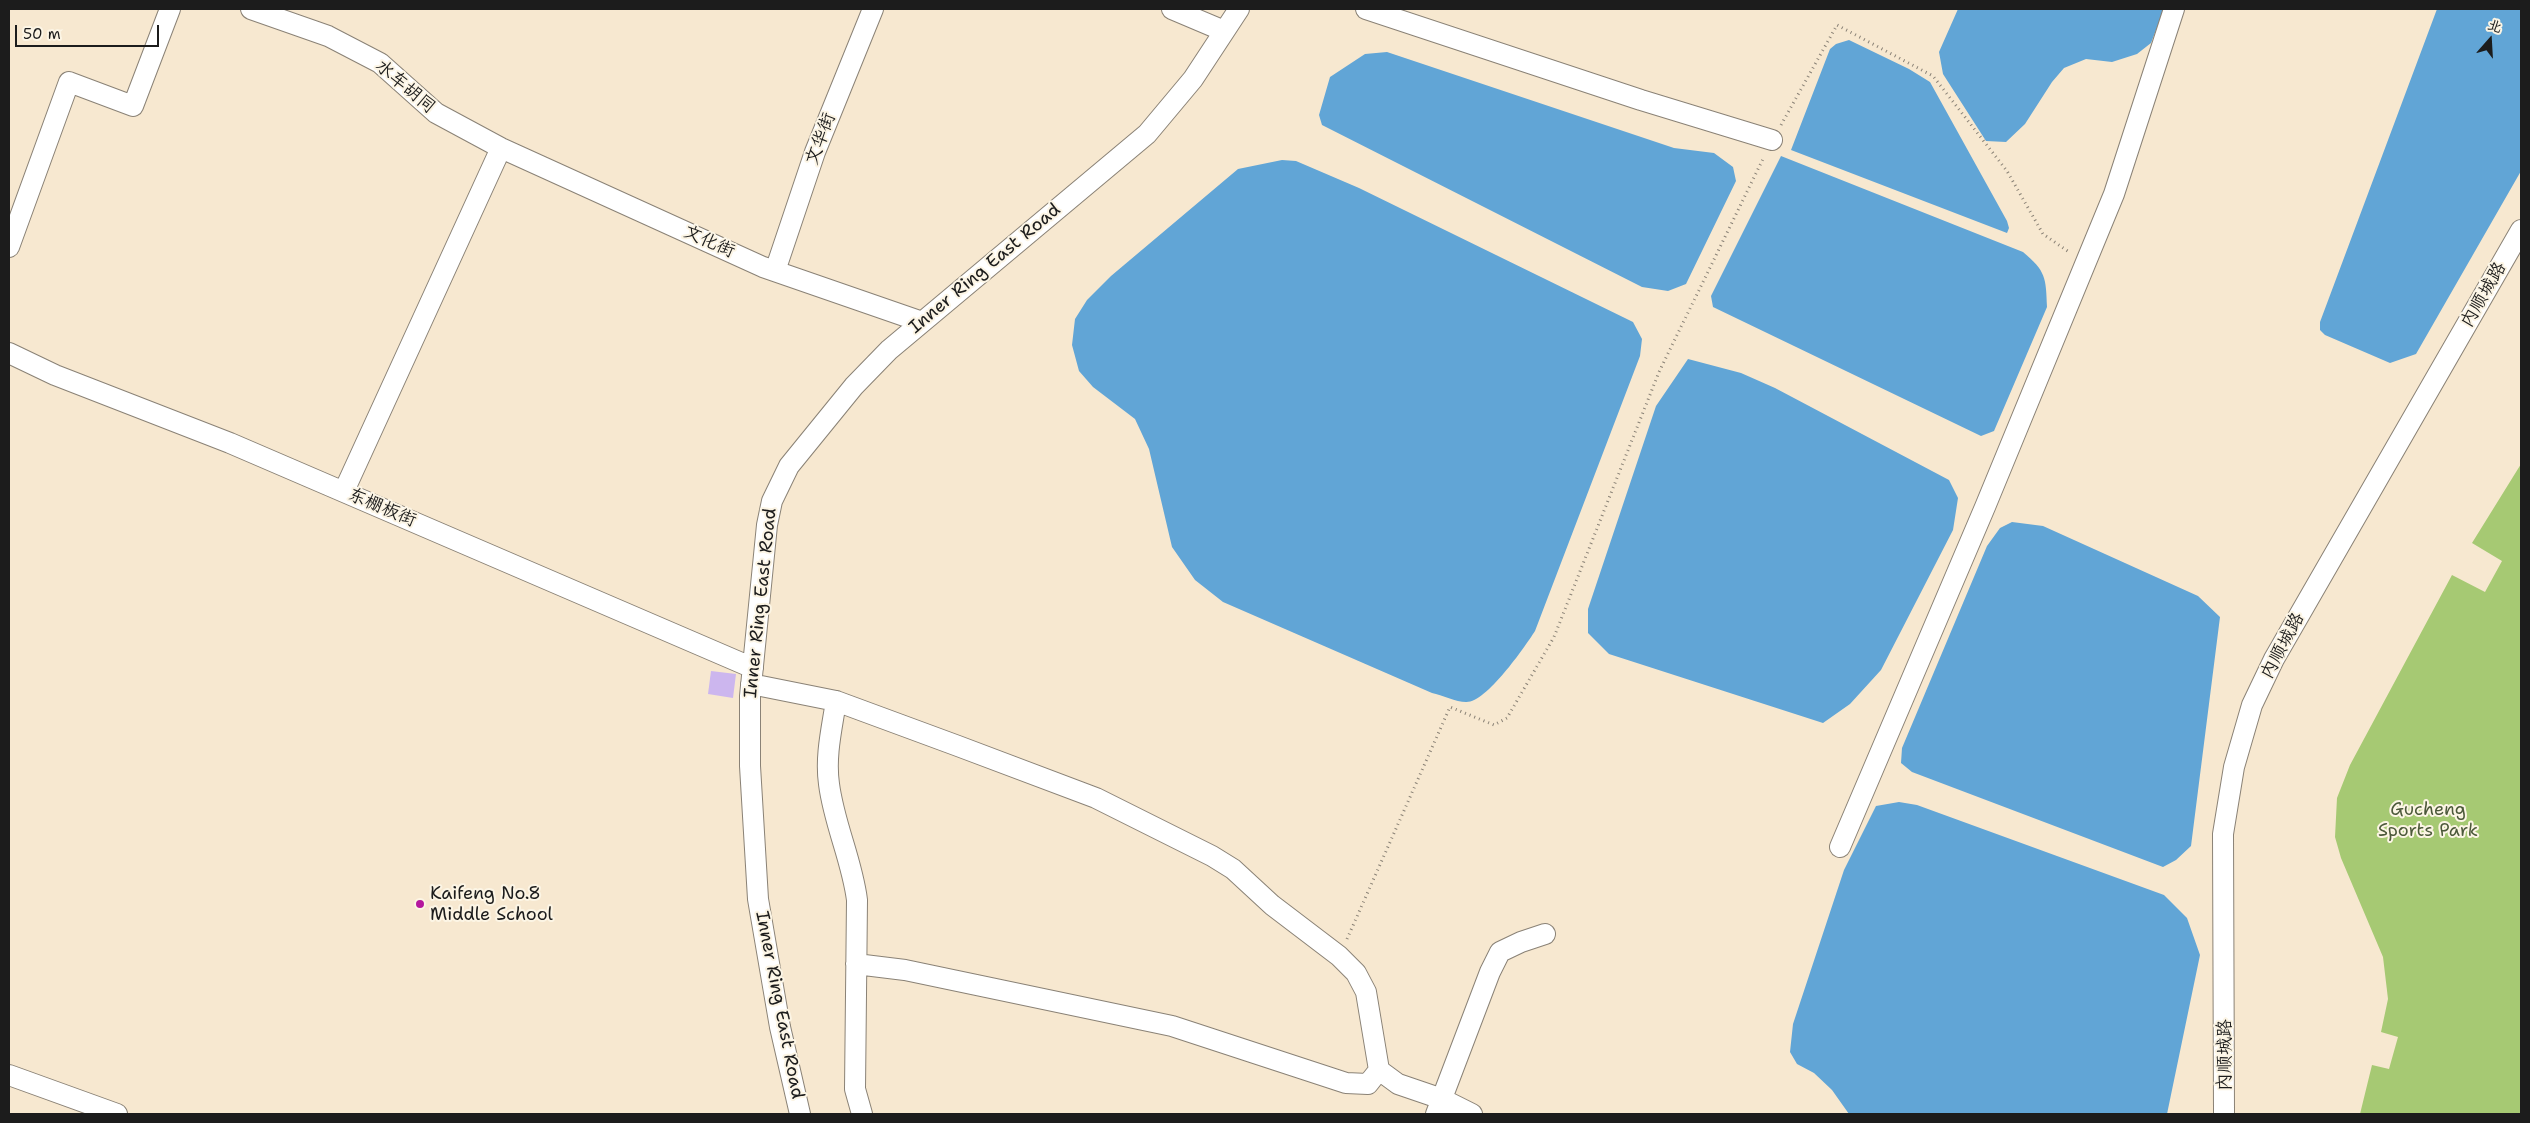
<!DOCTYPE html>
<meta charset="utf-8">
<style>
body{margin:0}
#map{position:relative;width:2530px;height:1123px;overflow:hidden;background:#f7e8d0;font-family:"Shantell Sans","LXGW WenKai TC",sans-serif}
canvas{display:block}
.frame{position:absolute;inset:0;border:10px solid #1c1c1c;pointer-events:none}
.north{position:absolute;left:2465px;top:15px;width:50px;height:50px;-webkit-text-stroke:4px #fcf5e5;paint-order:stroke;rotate:19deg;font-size:14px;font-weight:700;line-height:20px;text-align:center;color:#1c1c1c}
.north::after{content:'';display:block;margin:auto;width:18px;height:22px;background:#1c1c1c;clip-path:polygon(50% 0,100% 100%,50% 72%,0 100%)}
.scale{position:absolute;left:15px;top:25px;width:144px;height:22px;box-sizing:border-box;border:2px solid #1c1c1c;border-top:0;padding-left:6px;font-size:15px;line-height:18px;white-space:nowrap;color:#1c1c1c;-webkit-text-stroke:4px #fcf5e5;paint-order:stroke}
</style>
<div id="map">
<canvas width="2530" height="1123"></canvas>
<div class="frame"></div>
<div class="north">北</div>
<div class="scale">50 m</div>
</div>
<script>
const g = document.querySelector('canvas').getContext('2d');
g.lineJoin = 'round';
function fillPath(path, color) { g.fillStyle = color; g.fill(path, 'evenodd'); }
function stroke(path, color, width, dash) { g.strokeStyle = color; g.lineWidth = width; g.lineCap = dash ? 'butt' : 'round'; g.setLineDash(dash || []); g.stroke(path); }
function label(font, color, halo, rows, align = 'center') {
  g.font = font + ' "Shantell Sans","LXGW WenKai TC",sans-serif'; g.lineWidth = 4; g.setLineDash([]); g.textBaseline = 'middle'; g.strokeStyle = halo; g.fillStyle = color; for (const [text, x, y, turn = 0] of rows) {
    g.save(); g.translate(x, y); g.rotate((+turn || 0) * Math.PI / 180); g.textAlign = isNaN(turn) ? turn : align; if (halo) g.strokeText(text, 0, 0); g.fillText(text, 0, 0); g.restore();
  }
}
fillPath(new Path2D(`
 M2521,464V1114H2360L2372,1065L2389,1069L2398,1037L2381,1032L2388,999L2383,957L2341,858L2335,837L2337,798L2350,765L2452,575L2485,592L2502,561L2472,543Z`), '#a6c973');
fillPath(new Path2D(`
 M1958,9H2164L2151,43L2137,54L2112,62L2086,59L2064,68L2052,82L2025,124L2006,142L1986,141L1943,74L1939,52Z
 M2437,9H2521V171L2416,354L2390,363L2325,335L2320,330V322Z
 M1849,40L1909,69L1930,82L2007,221L2009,228L2007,233L1791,150L1830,49L1836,44Z
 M1387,52L1674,148L1714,153L1733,167L1736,181L1686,284L1668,291L1642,287L1322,125L1319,115L1330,77L1365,54Z
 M1781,156L2023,252C2046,271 2046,278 2047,307L1994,431L1981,436L1713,307L1711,296Z
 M1282,160L1296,161L1359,188L1633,322L1642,339L1640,356L1535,631C1524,648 1486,703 1466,702C1456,702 1442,695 1432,693L1223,602L1195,580L1172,547L1149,449L1135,419L1093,387L1079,371L1072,345L1075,319L1087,300L1111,276L1238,169Z
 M1688,359L1741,373L1775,388L1949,480L1958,498L1953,530L1881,670L1850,704L1823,723L1609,654L1588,633V609L1656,406Z
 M2012,522L2043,526L2198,596L2220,617L2191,846L2176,860L2163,867L1912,772L1901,763L1902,748L1987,546L2000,528Z
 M1899,802L1917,805L2164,895L2187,918L2200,955L2167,1114H1849L1832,1090L1814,1073L1797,1064L1790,1052L1793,1024L1844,870L1876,806Z`), '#61a5d6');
fillPath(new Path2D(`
 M711,671L736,674L733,698L708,694Z`), '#ccb6ee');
const minor = new Path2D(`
 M251,9L328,36L380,63L436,113L501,148L763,267L922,322
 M1172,9L1224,31
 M1366,9L1641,100L1772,140
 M9,247L69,82L133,106L170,9
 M775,271L815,152L873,9
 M9,353L55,375L230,443L753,668
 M344,491L501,148
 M751,684L836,701L958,746L1096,798L1212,856L1233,869L1272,905L1339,956L1356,973L1366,992L1379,1070L1398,1084L1442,1099L1472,1114
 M836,701C832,728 825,756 829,784C834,824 852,860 857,900L855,1089L862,1114
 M1840,847L1985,507L2114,194L2174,9
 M856,964L905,970L1172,1026L1346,1083L1368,1084L1379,1070
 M9,1075L117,1114
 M800,1114L780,1027L758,899L750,766V696L767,525L772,501L789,466L854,386L889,350L1147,134L1193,79L1239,9
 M1436,1114L1490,972L1500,952L1521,942L1545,934
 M2224,1114L2223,834L2234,767L2252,705L2274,659L2521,230`);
stroke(minor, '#8a8276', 22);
stroke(new Path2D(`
 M1781,125L1837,25L1933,76L2007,171L2043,234L2069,252
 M1347,939L1450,707L1494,725L1507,718L1554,637L1659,372L1764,157`), '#8a8276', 3, [1, 4]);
stroke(minor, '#fff', 20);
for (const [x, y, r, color] of [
 [420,904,5,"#b5179e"]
]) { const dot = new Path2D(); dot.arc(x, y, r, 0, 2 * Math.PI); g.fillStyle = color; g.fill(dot); stroke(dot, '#fcf5e5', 2); }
label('18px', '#1c1c1c', '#fcf5e5', [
 ["水车胡同",405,87,40],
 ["文华街",821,139,-69],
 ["文化街",709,242,24],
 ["Inner Ring East Road",985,269,-40],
 ["内顺城路",2484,295,-60],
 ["东棚板街",382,508,23],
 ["Inner Ring East Road",761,603,-84],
 ["内顺城路",2283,646,-62],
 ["Inner Ring East Road",779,1005,79],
 ["内顺城路",2225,1055,-90]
]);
label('18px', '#4c593a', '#fcf5e5', [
 ["Gucheng",2428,810],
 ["Sports Park",2428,831]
]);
label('18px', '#1c1c1c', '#fcf5e5', [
 ["Kaifeng No.8",430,894],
 ["Middle School",430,915]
], 'left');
</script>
